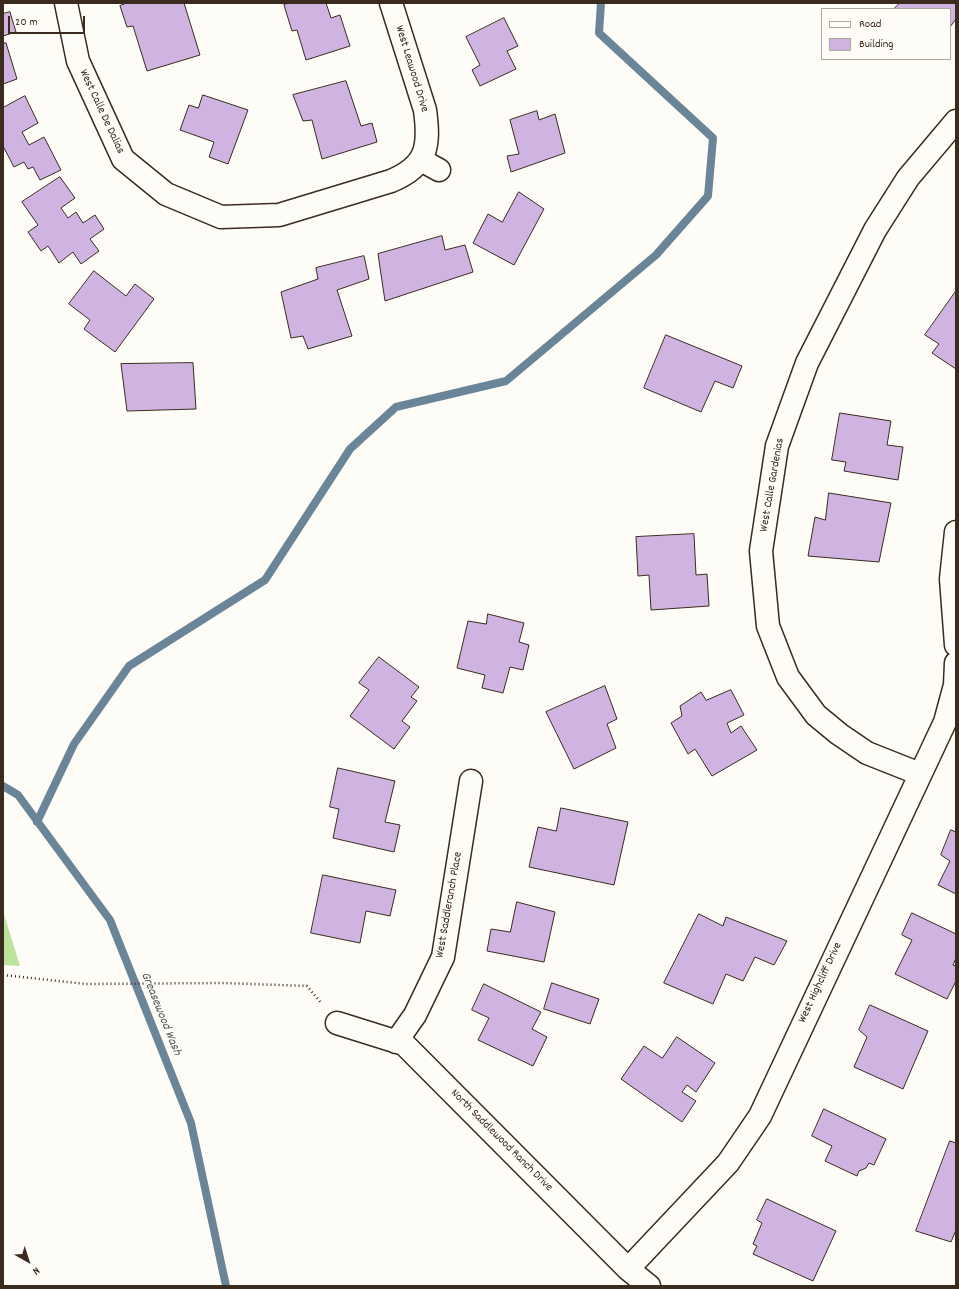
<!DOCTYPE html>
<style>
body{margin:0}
#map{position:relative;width:959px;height:1289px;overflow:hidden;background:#fdfcf7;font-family:Dekko,sans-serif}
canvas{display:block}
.frame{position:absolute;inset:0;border:4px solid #3b2a1e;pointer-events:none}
.legend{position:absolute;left:821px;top:8px;width:130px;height:52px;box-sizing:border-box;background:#fdfcf7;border:1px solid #afa8a0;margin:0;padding:5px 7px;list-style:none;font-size:12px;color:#3b2a1e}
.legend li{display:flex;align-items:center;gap:8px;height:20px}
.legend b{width:20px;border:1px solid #afa8a0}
.north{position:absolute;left:8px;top:1241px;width:40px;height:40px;-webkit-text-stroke:3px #fdfcf7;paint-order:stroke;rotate:141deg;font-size:11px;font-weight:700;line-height:16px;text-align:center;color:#3b2a1e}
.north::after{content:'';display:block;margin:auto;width:14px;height:18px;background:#3b2a1e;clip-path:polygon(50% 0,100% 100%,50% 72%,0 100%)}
.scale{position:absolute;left:8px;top:16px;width:77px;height:18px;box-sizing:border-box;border:2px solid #3b2a1e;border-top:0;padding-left:5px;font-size:12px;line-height:14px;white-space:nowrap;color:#3b2a1e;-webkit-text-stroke:3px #fdfcf7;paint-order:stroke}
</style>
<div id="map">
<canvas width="959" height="1289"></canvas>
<div class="frame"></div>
<ul class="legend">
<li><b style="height:5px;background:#fdfcf7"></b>Road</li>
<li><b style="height:11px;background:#cfb4e1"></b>Building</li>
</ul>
<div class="north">N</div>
<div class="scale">20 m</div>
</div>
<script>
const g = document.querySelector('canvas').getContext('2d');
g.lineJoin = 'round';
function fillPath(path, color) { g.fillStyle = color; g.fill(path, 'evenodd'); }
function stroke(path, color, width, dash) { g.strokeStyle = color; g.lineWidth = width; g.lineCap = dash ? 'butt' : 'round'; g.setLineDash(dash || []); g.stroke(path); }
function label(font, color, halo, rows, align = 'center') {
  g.font = font + ' Dekko,sans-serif'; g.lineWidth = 3.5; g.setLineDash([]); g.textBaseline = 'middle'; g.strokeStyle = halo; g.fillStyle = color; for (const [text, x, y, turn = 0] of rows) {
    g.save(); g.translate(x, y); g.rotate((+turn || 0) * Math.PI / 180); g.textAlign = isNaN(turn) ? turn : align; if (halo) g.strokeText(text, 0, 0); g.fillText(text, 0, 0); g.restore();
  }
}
fillPath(new Path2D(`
 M3,911L20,966L3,965Z`), '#bee39d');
stroke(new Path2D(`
 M3,786L18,795L110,920L191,1123L226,1286
 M37,822L74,744L129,666L265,580L350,449L396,407L506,381L656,255L708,196L713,138L599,33L601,3`), '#6b8598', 8);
const building = new Path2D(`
 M127,3H184L200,55L147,71L133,26L127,27L120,6Z
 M289,3H326L331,18L340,15L350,46L306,60L297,30L292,31L284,5Z
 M900,3H956V19L950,27V9H894Z
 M10,12L16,32L3,36V14Z
 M504,18L518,46L507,51L516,69L480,86L472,70L480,65L466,37Z
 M6,43L17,79L3,84V44Z
 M346,81L361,126L372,123L377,142L322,159L312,120L303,121L293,95Z
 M203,95L248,110L228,164L209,157L214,142L180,130L189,105L198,108Z
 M25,96L38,123L22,132L29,145L44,137L61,170L40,180L33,167L28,169L24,162L14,167L3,146V108Z
 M537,111L539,120L555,114L565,153L511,172L507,156L519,154L510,120Z
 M60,177L75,198L61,208L68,218L76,212L83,223L95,215L104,229L90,239L99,251L81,264L73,252L59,263L48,246L41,251L28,232L38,225L22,202Z
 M519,192L544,209L514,265L473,243L488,214L502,222Z
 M442,236L445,250L465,245L473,272L385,301L378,254Z
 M364,256L369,279L337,290L352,336L308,349L303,336L291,338L281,292L318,279L316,268Z
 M94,271L126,296L135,284L154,299L115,352L84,329L90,320L69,304Z
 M956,291V369L932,353L939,344L925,335Z
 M666,335L742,366L733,388L715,381L701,412L644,388Z
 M193,363L196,409L127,411L121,364Z
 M840,413L891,421L887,445L903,447L898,480L844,471L846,462L832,460Z
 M829,493L891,503L879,562L808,556L815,517L825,520Z
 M694,534L696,575L707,574L709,606L651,610L649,575L638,576L636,537Z
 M488,614L524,623L519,642L529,645L523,670L510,667L503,693L482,688L485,675L457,668L468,621L486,624Z
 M379,657L419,687L411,697L417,701L402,721L410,727L394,749L350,716L369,690L359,683Z
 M605,686L617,719L607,724L616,748L574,769L546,712Z
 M731,690L744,715L727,723L731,733L741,726L757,750L712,776L695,749L688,754L671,723L682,716L680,706L701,692L706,700Z
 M338,768L395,781L385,822L400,825L394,852L333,838L339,809L330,807Z
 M561,808L628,822L614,885L529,867L538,827L556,831Z
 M951,830L956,832V894L938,885L950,861L941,855Z
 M323,875L396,890L390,916L366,911L360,943L311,933Z
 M517,902L555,912L544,962L487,951L491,929L510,932Z
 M912,913L956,934V958L953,965L956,966V981L947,999L895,974L912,940L902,935Z
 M699,914L723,926L726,917L787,941L774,965L755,957L743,981L726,974L713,1004L664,983Z
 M552,983L599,999L590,1024L544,1009Z
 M484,984L541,1012L532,1029L547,1037L533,1066L478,1040L489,1018L472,1010Z
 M870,1005L928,1031L903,1089L854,1067L867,1037L859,1030Z
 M677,1037L715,1063L696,1092L687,1085L682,1092L696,1101L682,1122L621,1079L644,1046L662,1058Z
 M824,1109L886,1139L874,1165L869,1163L866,1168L859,1171L857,1176L825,1161L832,1146L812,1136Z
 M950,1141L956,1143V1230L951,1242L916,1231Z
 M767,1199L836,1231L813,1281L753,1254L757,1246L753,1244L762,1223L757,1220Z`);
fillPath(building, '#cfb4e1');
stroke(building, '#3b2a1e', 1);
const street = new Path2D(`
 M66,3L78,61L123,159L166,194L221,217L279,215L391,181C427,166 430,147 425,110L391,3
 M421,160L439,170
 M956,532L951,579L956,645
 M920,774L867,753L839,734L816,715L788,677L768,626L761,551L777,446L807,363L875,230L908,178L956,121
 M337,1023L404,1044L628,1269L649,1286
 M396,1042L415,1015L443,957L471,781
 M628,1269L728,1163L760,1116L945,722L955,685L956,663`);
stroke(street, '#3b2a1e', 25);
stroke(new Path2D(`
 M3,975L86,984L224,983L307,986L322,1004`), '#3b2a1e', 2.5, [1, 3]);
stroke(street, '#fdfcf7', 22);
label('12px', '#3b2a1e', '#fdfcf7', [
 ["West Leawood Drive",411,69,73],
 ["West Calle De Dalias",101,112,65],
 ["West Calle Gardenias",773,485,-80],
 ["West Saddleranch Place",450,905,-80],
 ["West Highcliff Drive",821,983,-65],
 ["North Saddlewood Ranch Drive",501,1141,45]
]);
label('italic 13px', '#53585b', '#fdfcf7', [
 ["Greasewood Wash",160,1014,68]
]);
</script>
